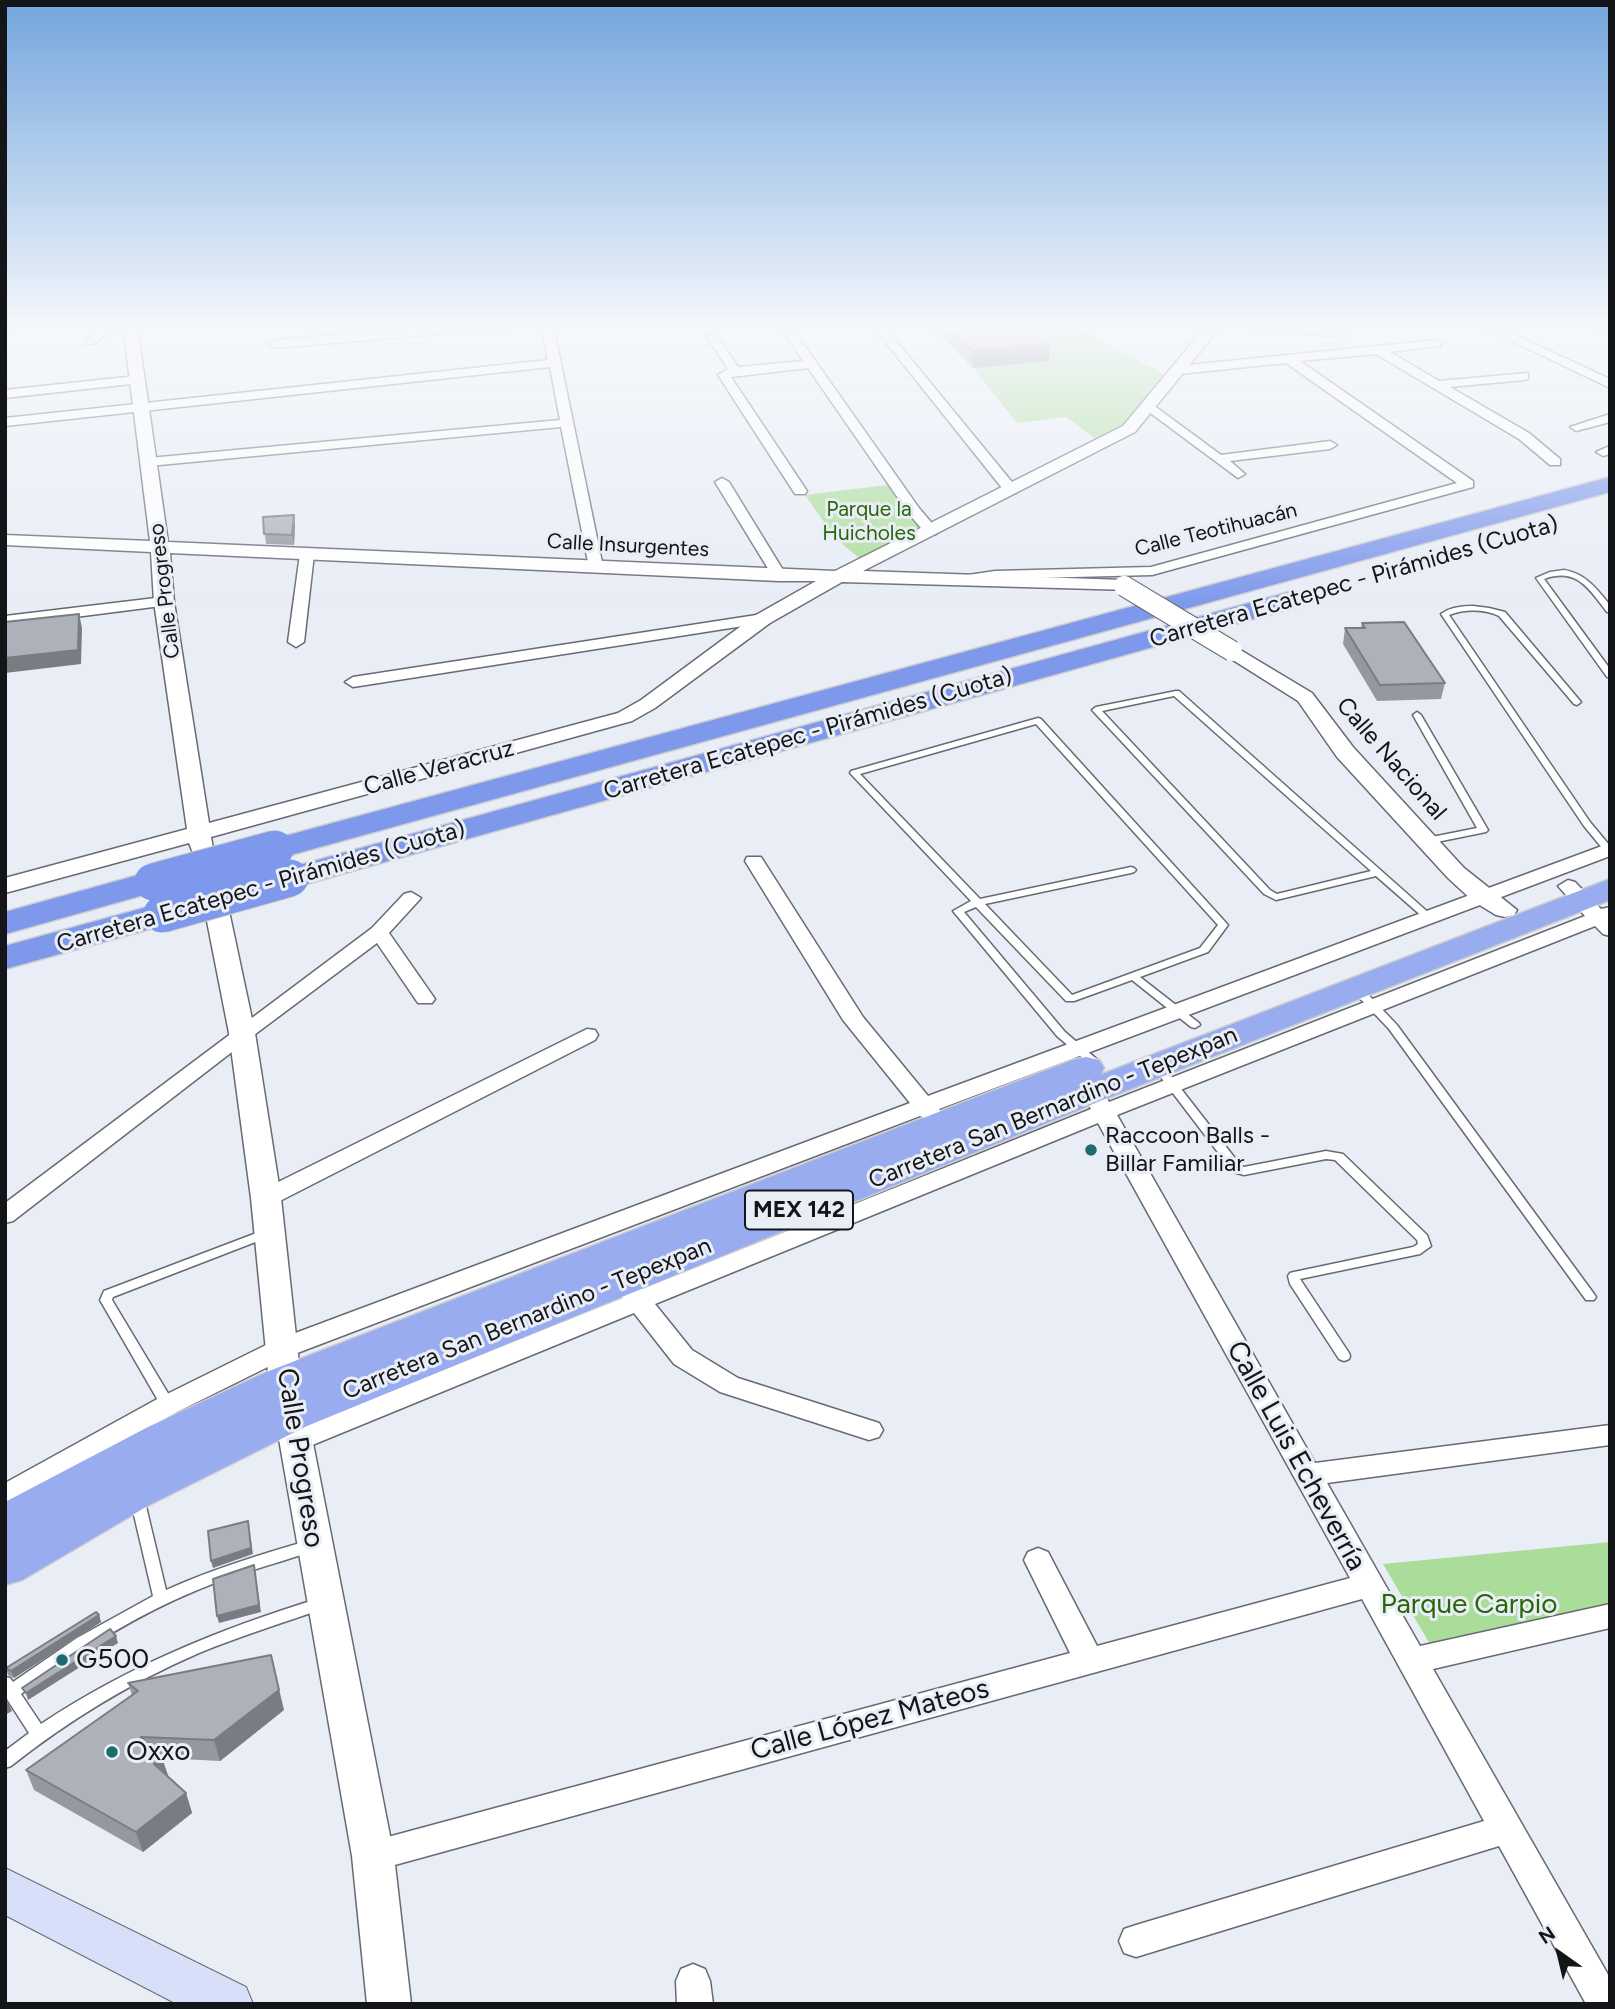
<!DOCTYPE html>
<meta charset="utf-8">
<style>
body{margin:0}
#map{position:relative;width:1615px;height:2009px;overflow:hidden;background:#e9edf6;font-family:Figtree,sans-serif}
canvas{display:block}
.frame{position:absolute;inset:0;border:7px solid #141518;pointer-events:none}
.north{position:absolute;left:1524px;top:1918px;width:70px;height:70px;-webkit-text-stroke:5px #e9edf6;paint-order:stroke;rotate:326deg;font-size:19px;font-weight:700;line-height:28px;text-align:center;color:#141518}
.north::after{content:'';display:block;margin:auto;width:24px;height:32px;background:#141518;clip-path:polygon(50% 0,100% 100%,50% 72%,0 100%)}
</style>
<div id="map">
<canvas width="1615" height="2009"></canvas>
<div class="frame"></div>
<div class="north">N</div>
</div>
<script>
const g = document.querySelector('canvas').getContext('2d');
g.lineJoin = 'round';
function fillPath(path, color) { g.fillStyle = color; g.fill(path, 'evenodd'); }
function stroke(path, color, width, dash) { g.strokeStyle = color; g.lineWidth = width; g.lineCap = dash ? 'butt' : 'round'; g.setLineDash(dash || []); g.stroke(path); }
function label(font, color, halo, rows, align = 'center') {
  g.font = font + ' Figtree,sans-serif'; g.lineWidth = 6; g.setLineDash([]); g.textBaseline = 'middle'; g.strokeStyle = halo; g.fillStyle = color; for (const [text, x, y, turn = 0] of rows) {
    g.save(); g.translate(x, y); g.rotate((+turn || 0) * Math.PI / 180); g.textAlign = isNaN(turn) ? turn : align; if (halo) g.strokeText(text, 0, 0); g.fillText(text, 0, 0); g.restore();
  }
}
fillPath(new Path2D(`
 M931,325H1072L1169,377L1105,446L1066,417L1017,423L973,368Z
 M895,484L927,531L864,562L835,538L805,495Z
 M1610,1542V1622L1441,1663L1383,1564Z`), '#abdd9a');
const service = new Path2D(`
 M1564,570C1586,574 1596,588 1610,605V612H1607C1589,589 1577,567 1544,579L1610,669V677H1607L1536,578L1550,572Z
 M1473,606L1489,608L1505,612L1581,702L1577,705L1574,704L1499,616C1484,609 1465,609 1449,615L1590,822L1610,846V855L1607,854L1584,826L1441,614C1450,607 1462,606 1473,606Z
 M1176,691H1179L1430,914L1432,916L1430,918H1424L1376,876L1276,900L1264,894L1092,710L1096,707ZM1174,696L1371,871L1277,894L1270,890L1102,711Z
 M1417,712L1421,715L1488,830L1486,832L1427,844L1422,841L1427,838L1477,828L1413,715Z
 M1038,718L1041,719L1228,925L1208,952L1140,977L1199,1023L1200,1025L1195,1028L1191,1027L1132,980L1074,1001H1066L976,907L964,912L1065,1032L1100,1062L1101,1064L1100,1066H1092L1057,1036L953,911L971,901L850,773L851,771ZM1036,724L1218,925L1200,948L1072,995L985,904L1131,873L1134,872L1136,870L1134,868L1131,867L980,899L860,774Z
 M1356,985L1360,986L1397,1025L1594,1294L1596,1297L1594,1300H1586L1389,1029L1352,990L1351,988L1352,986Z
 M1157,1062L1161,1063L1241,1166L1244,1167L1326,1151L1343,1154L1427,1235L1431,1246L1420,1254L1300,1279L1349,1353L1350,1356L1349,1359L1344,1361L1339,1359L1290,1284L1288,1276L1290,1273L1294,1272L1413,1247L1418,1244L1417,1240L1335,1160L1326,1159L1244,1175L1233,1172L1153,1067L1152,1065Z
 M267,1229L271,1230L273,1233L271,1236L113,1297L112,1300L175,1405L173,1409L168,1410L163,1409L100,1300L104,1291Z
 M137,1493L142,1494L144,1498L166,1590C213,1569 261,1554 311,1540L316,1542L318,1546L316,1550C275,1564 234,1574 195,1591C132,1617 75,1654 21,1694L41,1724C128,1666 220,1629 320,1598L325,1600L327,1604L325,1608C283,1623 240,1636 199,1653C130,1683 69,1720 11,1766L5,1768V1751L29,1733L5,1696V1677L10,1678L13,1682L77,1638L153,1596L130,1498L132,1494Z`);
const minor = new Path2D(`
 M5,325H20L5,329Z
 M104,325H117L94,344H86V340Z
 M461,325H514L509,328L275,348L269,344L275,340Z
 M541,325H553L603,567L596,571L589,567L561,427L149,466L142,462L149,458L560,420L550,367L5,426V418L548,360Z
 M780,325H790L919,508L936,528V534H926L909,514L808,368L731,377L807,491L805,494H795L718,375L728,369L706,336L716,334L738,367L803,361Z
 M872,325H883L1016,487V493H1006Z
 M1244,325H1290L1343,331L1349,334L1343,337L1249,328Z
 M1479,325H1494L1610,379V388Z
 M1591,325L1610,327V335L1592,327Z
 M1436,340L1440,342V346L1390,352L1439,381L1528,373V379L1524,380L1450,387L1529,433L1560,459V465H1550L1519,439L1376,354L1300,361L1473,481V487L1152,575L995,579L968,583L961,579L968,575L995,571L1151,567L1457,483L1286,363L1179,374L1173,370L1179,366Z
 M136,376L140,377V383L5,398V390Z
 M1149,402L1221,455L1330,441L1337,445L1330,449L1230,461L1245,474L1238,478L1145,409V403Z
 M1610,414V422L1576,431L1570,427Z
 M1610,446V454L1603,456L1596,452Z
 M722,478L729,482L786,575L784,578H774L772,575L715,482Z
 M307,550L314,554L304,642L296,647L288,642L300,554Z
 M164,597L169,599L172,602L169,605L5,626V616Z
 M763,614L771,619L769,622L353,687L345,682L353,677Z
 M1610,843V856L939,1109L942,1114L939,1119L931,1121L920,1116L292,1355L177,1412L5,1507V1483L159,1398L274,1341L910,1103L843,1020L745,861L747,857H761L863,1017L928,1096Z
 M1568,880L1575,882L1601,909L1610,907V936L1603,934L1595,926L1117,1115L1315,1463L1610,1425V1445L1327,1483L1420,1646L1610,1604V1628L1433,1669L1610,1978V2004H1586L1499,1846L1136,1957L1124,1953L1119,1941L1124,1929L1136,1925L1484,1821L1362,1599L373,1871L361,1867L356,1856L361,1845L373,1841L1070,1653L1024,1560L1028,1552L1038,1548L1048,1552L1097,1646L1350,1578L1098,1123L655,1304L692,1350L738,1378L879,1423L883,1430L879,1437L869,1440L720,1392L674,1364L634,1313L305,1448L295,1451L285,1448L281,1441L285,1434L623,1298L620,1294L624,1288L633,1285L643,1289L1091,1109L1087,1102L1090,1097H1106L1109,1102L1585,916L1558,886Z
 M411,892L421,898L389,933L435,999L432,1003H418L377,943L250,1038L13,1221L5,1223V1203L372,928L404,894Z
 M587,1029L595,1030L598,1035L595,1040L274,1204L266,1206L258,1204L254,1198L258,1192Z
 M693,1964L705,1969L710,1981L713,2004H677L676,1981L681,1969Z`);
const tertiary = new Path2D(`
 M123,325H137L168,542L835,571L1123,426L1207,325H1222L1135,432L863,571L1124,580L1133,586L1131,590L842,582L770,623L655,708L632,721L211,837L213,848L209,853H193L189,843L5,893V878L187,829L154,602L151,552L5,545V535L150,541ZM170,553L779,581H816L756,615L641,700L618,713L209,823L174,602Z
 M1232,645L1312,693L1353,747L1464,868L1517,910L1514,915L1505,917L1496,915L1473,901L1448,878L1337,757L1298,701L1225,655L1222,651L1225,647Z
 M217,904L226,906L229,911L255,1033L281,1198L301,1382L394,1856L411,2004H367L352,1856L269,1382L251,1198L229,1033L205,911L208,906Z`);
const secondary = new Path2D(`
 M5,1868L246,1987L253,2004H177L5,1915Z`);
const trunk = new Path2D(`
 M1610,879V900L1105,1099L307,1426L151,1504L22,1580L5,1585V1502L148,1427L269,1371L1073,1060L1086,1057L1099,1060L1104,1068L1100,1075Z`);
const motorway = new Path2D(`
 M1610,477V492L287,856L275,859L263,856L258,849L263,842Z
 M1293,591L1303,593L1307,599L1303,605L302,885L290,889L278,885L272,878L278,871Z
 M153,871L165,875L171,882L165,889L5,934V912Z
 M162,903L175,906L180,914L175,922L5,969V946Z`);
stroke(service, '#676a72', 3);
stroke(minor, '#676a72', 3);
stroke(tertiary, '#676a72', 3);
stroke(secondary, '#676a72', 2);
stroke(trunk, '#cbcccc', 3);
stroke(motorway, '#cbcccc', 3);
fillPath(service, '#fff');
fillPath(minor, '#fff');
fillPath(tertiary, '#fff');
fillPath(secondary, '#d8e0f9');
fillPath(trunk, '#98acef');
fillPath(motorway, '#7e98eb');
const tertiaryBridge = new Path2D(`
 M1124,586L1232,651`);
const motorwayBridge = new Path2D(`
 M153,882L275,849
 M162,914L290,878`);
stroke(tertiaryBridge, '#676a72', 22, []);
stroke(motorwayBridge, '#cbcccc', 39, []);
stroke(tertiaryBridge, '#fff', 20);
stroke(motorwayBridge, '#7e98eb', 37);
fillPath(new Path2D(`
 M931,325H1029L1049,361L973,368Z
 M263,517L295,525L294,545L266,544Z
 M1362,623L1445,683L1441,699L1377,701L1343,644L1345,628H1361Z
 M99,1615L101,1622L14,1678L8,1675L6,1668Z
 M128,1683L284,1710L220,1761L162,1758L168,1776L186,1793L192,1813L143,1852L34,1790L26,1770L132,1695Z`), '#9598a0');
fillPath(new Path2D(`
 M1050,344L1049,361L973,368V351Z
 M294,515L295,525L294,545L292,535Z
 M79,614L82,628L81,664L5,673V658Z
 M248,1521L253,1554L213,1568L211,1561Z
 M254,1565L261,1612L219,1623L217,1616Z
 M99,1615L101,1622L14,1678L11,1671Z
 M116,1636L118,1643L28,1700L26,1693Z
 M271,1655L284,1710L220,1761L214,1740Z
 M9,1704L12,1711L5,1715V1706Z
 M162,1758L169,1778L154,1764Z
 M186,1793L192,1813L143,1852L136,1832Z`), '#797c82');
const building = new Path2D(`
 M948,325H1029L1050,344L973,351Z
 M294,515L292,535L264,534L263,517Z
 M79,614L78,650L5,658V622Z
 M1404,622L1445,683L1380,685L1345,628H1365L1362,623Z
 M248,1521L251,1548L211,1561L208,1531Z
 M254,1565L259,1605L217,1616L213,1579Z
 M96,1612L99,1615L11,1671L6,1668Z
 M110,1629L116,1636L26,1693L22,1688Z
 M271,1655L279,1690L214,1740L141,1737L162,1758L154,1764L186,1793L136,1832L26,1770L138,1691L128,1683Z
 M5,1698L9,1704L5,1706Z`);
fillPath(building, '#adb1ba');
stroke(building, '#797c82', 2);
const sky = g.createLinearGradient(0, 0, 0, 607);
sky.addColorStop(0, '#73a6de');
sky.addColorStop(0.54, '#f5f7fb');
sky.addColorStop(1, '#f5f7fb00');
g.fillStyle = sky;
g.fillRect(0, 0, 1615, 607);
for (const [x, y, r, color] of [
 [1091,1150,7,"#1e6a6e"],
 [62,1660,7,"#1e6a6e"],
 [112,1752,7,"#1e6a6e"]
]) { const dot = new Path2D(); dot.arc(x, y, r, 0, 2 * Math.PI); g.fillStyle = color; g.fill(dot); stroke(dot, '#e9edf6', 2.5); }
label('21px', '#296607', '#e9edf6', [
 ["Parque la",869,510],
 ["Huicholes",869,534]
]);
label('21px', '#141518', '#e9edf6', [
 ["Calle Teotihuacán",1216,530,-14],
 ["Calle Insurgentes",628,546,3],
 ["Calle Progreso",165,591,-97]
]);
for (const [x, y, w] of [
 [799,1210,108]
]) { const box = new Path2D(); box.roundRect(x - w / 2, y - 19.5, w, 39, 5); g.fillStyle = '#e9edf6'; g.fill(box); stroke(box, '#141518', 2); }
label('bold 23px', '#141518', null, [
 ["MEX 142",799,1210]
]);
label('24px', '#141518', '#e9edf6', [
 ["Carretera Ecatepec - Pirámides (Cuota)",1354,582,-16],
 ["Carretera Ecatepec - Pirámides (Cuota)",808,734,-16],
 ["Calle Nacional",1391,759,49],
 ["Calle Veracruz",439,768,-15],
 ["Carretera Ecatepec - Pirámides (Cuota)",261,887,-16],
 ["Carretera San Bernardino - Tepexpan",1053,1108,-22],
 ["Carretera San Bernardino - Tepexpan",527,1319,-22]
]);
label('24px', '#141518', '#e9edf6', [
 ["Raccoon Balls -",1105,1136],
 ["Billar Familiar",1105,1164]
], 'left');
label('28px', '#141518', '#e9edf6', [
 ["Calle Luis Echeverría",1296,1456,61],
 ["Calle Progreso",300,1458,81],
 ["Calle López Mateos",870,1720,-15]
]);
label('28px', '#296607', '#e9edf6', [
 ["Parque Carpio",1469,1605]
]);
label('28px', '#141518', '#e9edf6', [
 ["G500",76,1660],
 ["Oxxo",126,1752]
], 'left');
</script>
